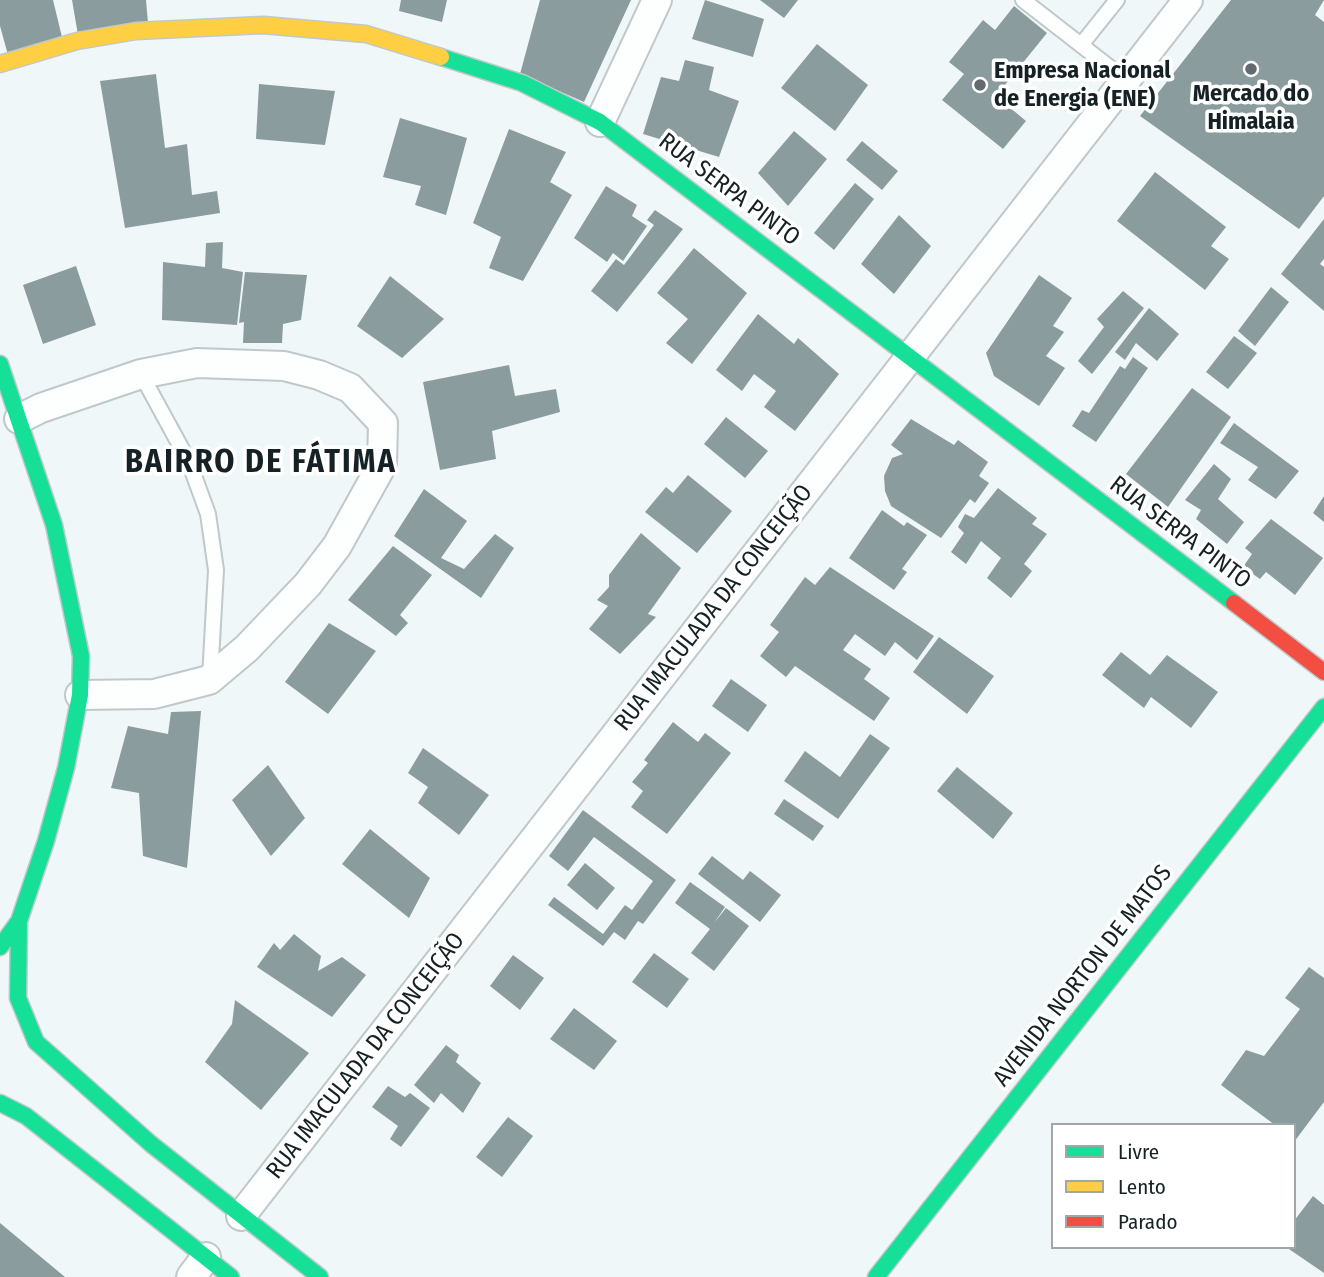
<!DOCTYPE html>
<html>
<head>
<meta charset="utf-8">
<style>
  body { margin:0 }
  #map { position:relative; width:1324px; height:1277px; overflow:hidden; background:#f0f7f8; font-family:"Fira Sans Condensed",sans-serif }
  canvas { display:block }
  .legend { position:absolute; left:1051px; top:1123px; width:245px; height:126px; box-sizing:border-box; background:#fff; border:2px solid #a1a6a7; margin:0; padding:9px 12px; list-style:none; font-size:21px; color:#152124 }
  .legend li { display:flex; align-items:center; gap:14px; height:35px }
  .legend b { width:35px; border:2px solid #a1a6a7 }
</style>
</head>
<body>
<div id="map">
<canvas width="1324" height="1277"></canvas>
<ul class="legend">
<li><b style="height:9px;background:#16e098"></b>Livre</li>
<li><b style="height:9px;background:#ffcf43"></b>Lento</li>
<li><b style="height:9px;background:#f24e42"></b>Parado</li>
</ul>
</div>
<script>
const context = document.querySelector('canvas').getContext('2d');
context.lineJoin = 'round';
function fillPath(path, color) { context.fillStyle = color; context.fill(path, 'evenodd'); }
const poly = rows => new Path2D(rows.map(r => 'M' + r).join(''));
function strokePath(path, color, width, dash) { context.strokeStyle = color; context.lineWidth = width; context.lineCap = dash ? 'butt' : 'round'; context.setLineDash(dash || []); context.stroke(path); }
function drawText(font, color, halo, rows, align = 'center') {
  context.font = font + ' "Fira Sans Condensed",sans-serif'; context.lineWidth = 7; context.setLineDash([]); context.textBaseline = 'middle'; context.strokeStyle = halo; context.fillStyle = color; for (const [text, x, y, turn = 0] of rows) {
    context.save(); context.translate(x, y); context.rotate((+turn || 0) * Math.PI / 180); context.textAlign = isNaN(turn) ? turn : align; if (halo) context.strokeText(text, 0, 0); context.fillText(text, 0, 0); context.restore();
  }
}
fillPath(poly([
  [0,0,53,0,62,37,8,55,0,26],
  [72,0,146,0,148,23,78,35],
  [401,0,447,0,442,22,399,11],
  [540,0,631,0,584,102,520,74],
  [705,0,764,19,753,57,692,39],
  [760,0,798,0,784,18],
  [1231,0,1324,0,1315,15,1324,22,1324,196,1299,229,1140,116],
  [1014,6,1047,33,996,96,1026,121,1003,149,942,100,964,74,949,62,983,20,995,30],
  [817,44,868,85,835,131,781,88],
  [685,60,714,67,709,90,739,101,719,157,643,134,661,77,679,81],
  [156,74,165,148,187,144,192,195,217,191,220,213,125,228,100,81],
  [259,84,335,91,325,145,256,139],
  [400,118,467,138,446,215,415,205,421,186,383,177],
  [509,129,566,152,550,182,572,195,523,281,489,268,501,237,473,223],
  [794,131,827,159,788,206,758,173],
  [862,141,898,171,882,190,846,160],
  [1155,172,1226,227,1211,246,1229,259,1205,290,1117,221],
  [855,183,874,199,834,250,814,233],
  [606,186,637,205,632,216,647,226,623,261,613,253,607,262,574,238],
  [655,210,683,229,617,312,591,291,616,259,624,265,654,225,647,220],
  [899,215,931,246,894,294,861,264],
  [1324,219,1324,259,1320,264,1324,267,1324,311,1281,274],
  [223,242,222,268,243,272,237,325,162,320,163,262,205,267,206,243],
  [694,248,747,293,692,364,666,343,688,319,657,293],
  [76,266,96,325,43,344,23,285],
  [245,272,307,275,301,320,283,324,282,343,243,343,244,322,239,323],
  [1039,275,1072,298,1053,326,1064,332,1046,356,1065,368,1039,406,994,376,986,353],
  [390,276,444,319,402,358,357,326],
  [1271,287,1289,302,1255,346,1238,331],
  [1123,291,1144,308,1092,374,1078,361,1104,327,1097,319],
  [1149,308,1179,334,1157,361,1136,343,1125,360,1115,352],
  [758,314,794,344,798,338,839,374,795,431,764,407,776,391,754,374,742,391,716,370],
  [1234,336,1257,353,1228,389,1206,372],
  [1133,357,1148,368,1096,442,1072,426,1082,410,1089,413,1120,366,1125,369],
  [509,365,515,396,556,389,560,412,492,431,496,459,440,470,423,382],
  [1192,388,1231,417,1168,507,1126,474],
  [726,417,768,451,745,478,704,444],
  [911,419,954,445,958,440,988,462,979,476,989,483,975,503,970,499,941,538,891,506,885,491,884,476,892,458,903,454,891,445],
  [1234,423,1299,471,1276,499,1248,480,1258,467,1220,443],
  [1214,464,1231,479,1218,499,1244,522,1227,544,1196,519,1201,510,1185,500],
  [688,475,732,511,697,553,645,512,666,487,673,493],
  [998,488,1037,518,1032,524,1047,534,1024,564,1032,571,1011,598,987,578,1001,558,981,541,966,564,951,552,964,533,958,527,965,514,974,518],
  [424,489,467,521,441,558,464,569,495,534,514,548,481,598,394,536],
  [1324,496,1324,522,1313,513],
  [882,510,904,526,907,522,927,535,902,569,907,572,894,590,849,558],
  [1271,519,1323,558,1295,595,1266,572,1260,579,1243,567,1252,554,1245,548],
  [641,533,681,568,648,614,656,617,620,654,589,629,608,606,597,600,609,587,609,575],
  [393,546,432,575,400,615,408,623,396,636,348,600],
  [830,567,934,636,917,660,895,642,885,656,855,634,843,650,871,669,864,679,890,698,874,721,795,666,786,677,760,656,779,632,770,625,805,577,815,585],
  [329,623,376,651,328,714,285,682],
  [939,637,994,676,967,714,913,672],
  [1121,652,1150,675,1167,655,1218,692,1191,728,1151,697,1144,708,1102,675],
  [731,679,767,705,748,732,712,706],
  [201,711,187,868,143,856,139,793,111,788,128,726,168,734,171,712],
  [673,722,698,742,705,733,731,753,667,834,631,807,643,791,632,782,648,763,644,760],
  [870,734,890,748,838,819,784,781,805,751,840,777],
  [423,748,489,795,459,835,418,803,428,787,408,773],
  [268,765,305,818,271,856,232,800],
  [957,767,1013,813,993,839,937,791],
  [784,799,824,826,813,841,774,814],
  [583,810,676,880,643,924,638,921,625,940,614,932,603,946,548,905,554,897,603,934,625,905,632,910,653,881,594,837,568,871,549,856],
  [370,829,430,878,409,918,342,864],
  [712,856,743,880,750,871,781,895,760,922,698,874],
  [585,863,615,888,597,910,567,885],
  [690,882,725,907,714,923,726,908,749,926,714,971,691,953,710,929,675,903],
  [294,934,321,956,318,971,342,957,366,975,332,1017,257,967,274,943,280,950],
  [654,953,689,979,667,1008,632,982],
  [513,955,544,978,520,1010,490,986],
  [1309,967,1324,978,1324,1102,1294,1142,1294,1125,1275,1125,1221,1085,1246,1050,1264,1056,1300,1009,1285,998],
  [235,1000,309,1053,261,1110,205,1062,232,1024],
  [574,1008,617,1041,594,1070,550,1039],
  [446,1045,459,1055,456,1062,481,1083,463,1113,441,1093,434,1103,414,1085],
  [388,1086,405,1097,410,1093,430,1108,401,1147,390,1139,398,1126,372,1107],
  [508,1117,533,1136,502,1177,476,1157],
  [1313,1196,1324,1205,1324,1273,1286,1247,1294,1247,1294,1221],
  [0,1223,65,1277,0,1277]
]), '#8b9c9f');
const lane = poly([
  [1023,0,1126,80],
  [1081,45,1117,0],
  [141,374,189,462,208,514,216,570,210,678]
]);
const street = poly([
  [600,122,657,0],
  [19,419,41,408,141,374,197,363,284,366,319,375,350,388,383,423,382,465,337,546,308,584,247,648,209,680,154,694,80,695],
  [241,1216,1188,0],
  [191,1277,206,1257]
]);
const fast = poly([
  [441,57,522,83,600,122,1234,603],
  [0,364,54,525,81,656,80,695,66,768,46,841,19,921,0,947],
  [19,921,18,998,36,1042,151,1144,320,1277],
  [0,1103,26,1116,231,1277],
  [876,1277,1324,707]
]);
const slow = poly([
  [0,64,77,41,136,31,263,25,366,34,441,57]
]);
const jam = poly([
  [1234,603,1324,672]
]);
strokePath(lane, '#bfc8ca', 18);
strokePath(street, '#bfc8ca', 32);
strokePath(fast, '#bfc8ca', 19);
strokePath(slow, '#bfc8ca', 19);
strokePath(jam, '#bfc8ca', 19);
strokePath(lane, '#fdfefe', 14);
strokePath(street, '#fdfefe', 28);
strokePath(fast, '#16e098', 16);
strokePath(slow, '#ffcf43', 16);
strokePath(jam, '#f24e42', 16);
for (const [x, y, r, color] of [
  [1251,69,7,"#626c6e"],
  [980,85,7,"#626c6e"]
]) { const dot = new Path2D(); dot.arc(x, y, r, 0, 2 * Math.PI); context.fillStyle = color; context.fill(dot); strokePath(dot, '#fff', 2.5); }
drawText('bold 24px', '#152124', '#fff', [
  ["Empresa Nacional",994,71],
  ["de Energia (ENE)",994,99],
  ["Mercado do",1251,94,"center"],
  ["Himalaia",1251,122,"center"]
], 'left');
drawText('24px', '#152124', '#fff', [
  ["RUA SERPA PINTO",729,190,37],
  ["RUA SERPA PINTO",1180,533,37],
  ["RUA IMACULADA DA CONCEIÇÃO",714,608,-52],
  ["AVENIDA NORTON DE MATOS",1083,976,-52],
  ["RUA IMACULADA DA CONCEIÇÃO",366,1056,-52]
]);
context.letterSpacing = '2px';
drawText('bold 32px', '#152124', '#fff', [
  ["BAIRRO DE FÁTIMA",261,463]
]);
context.letterSpacing = '0px';
</script>
</body>
</html>
